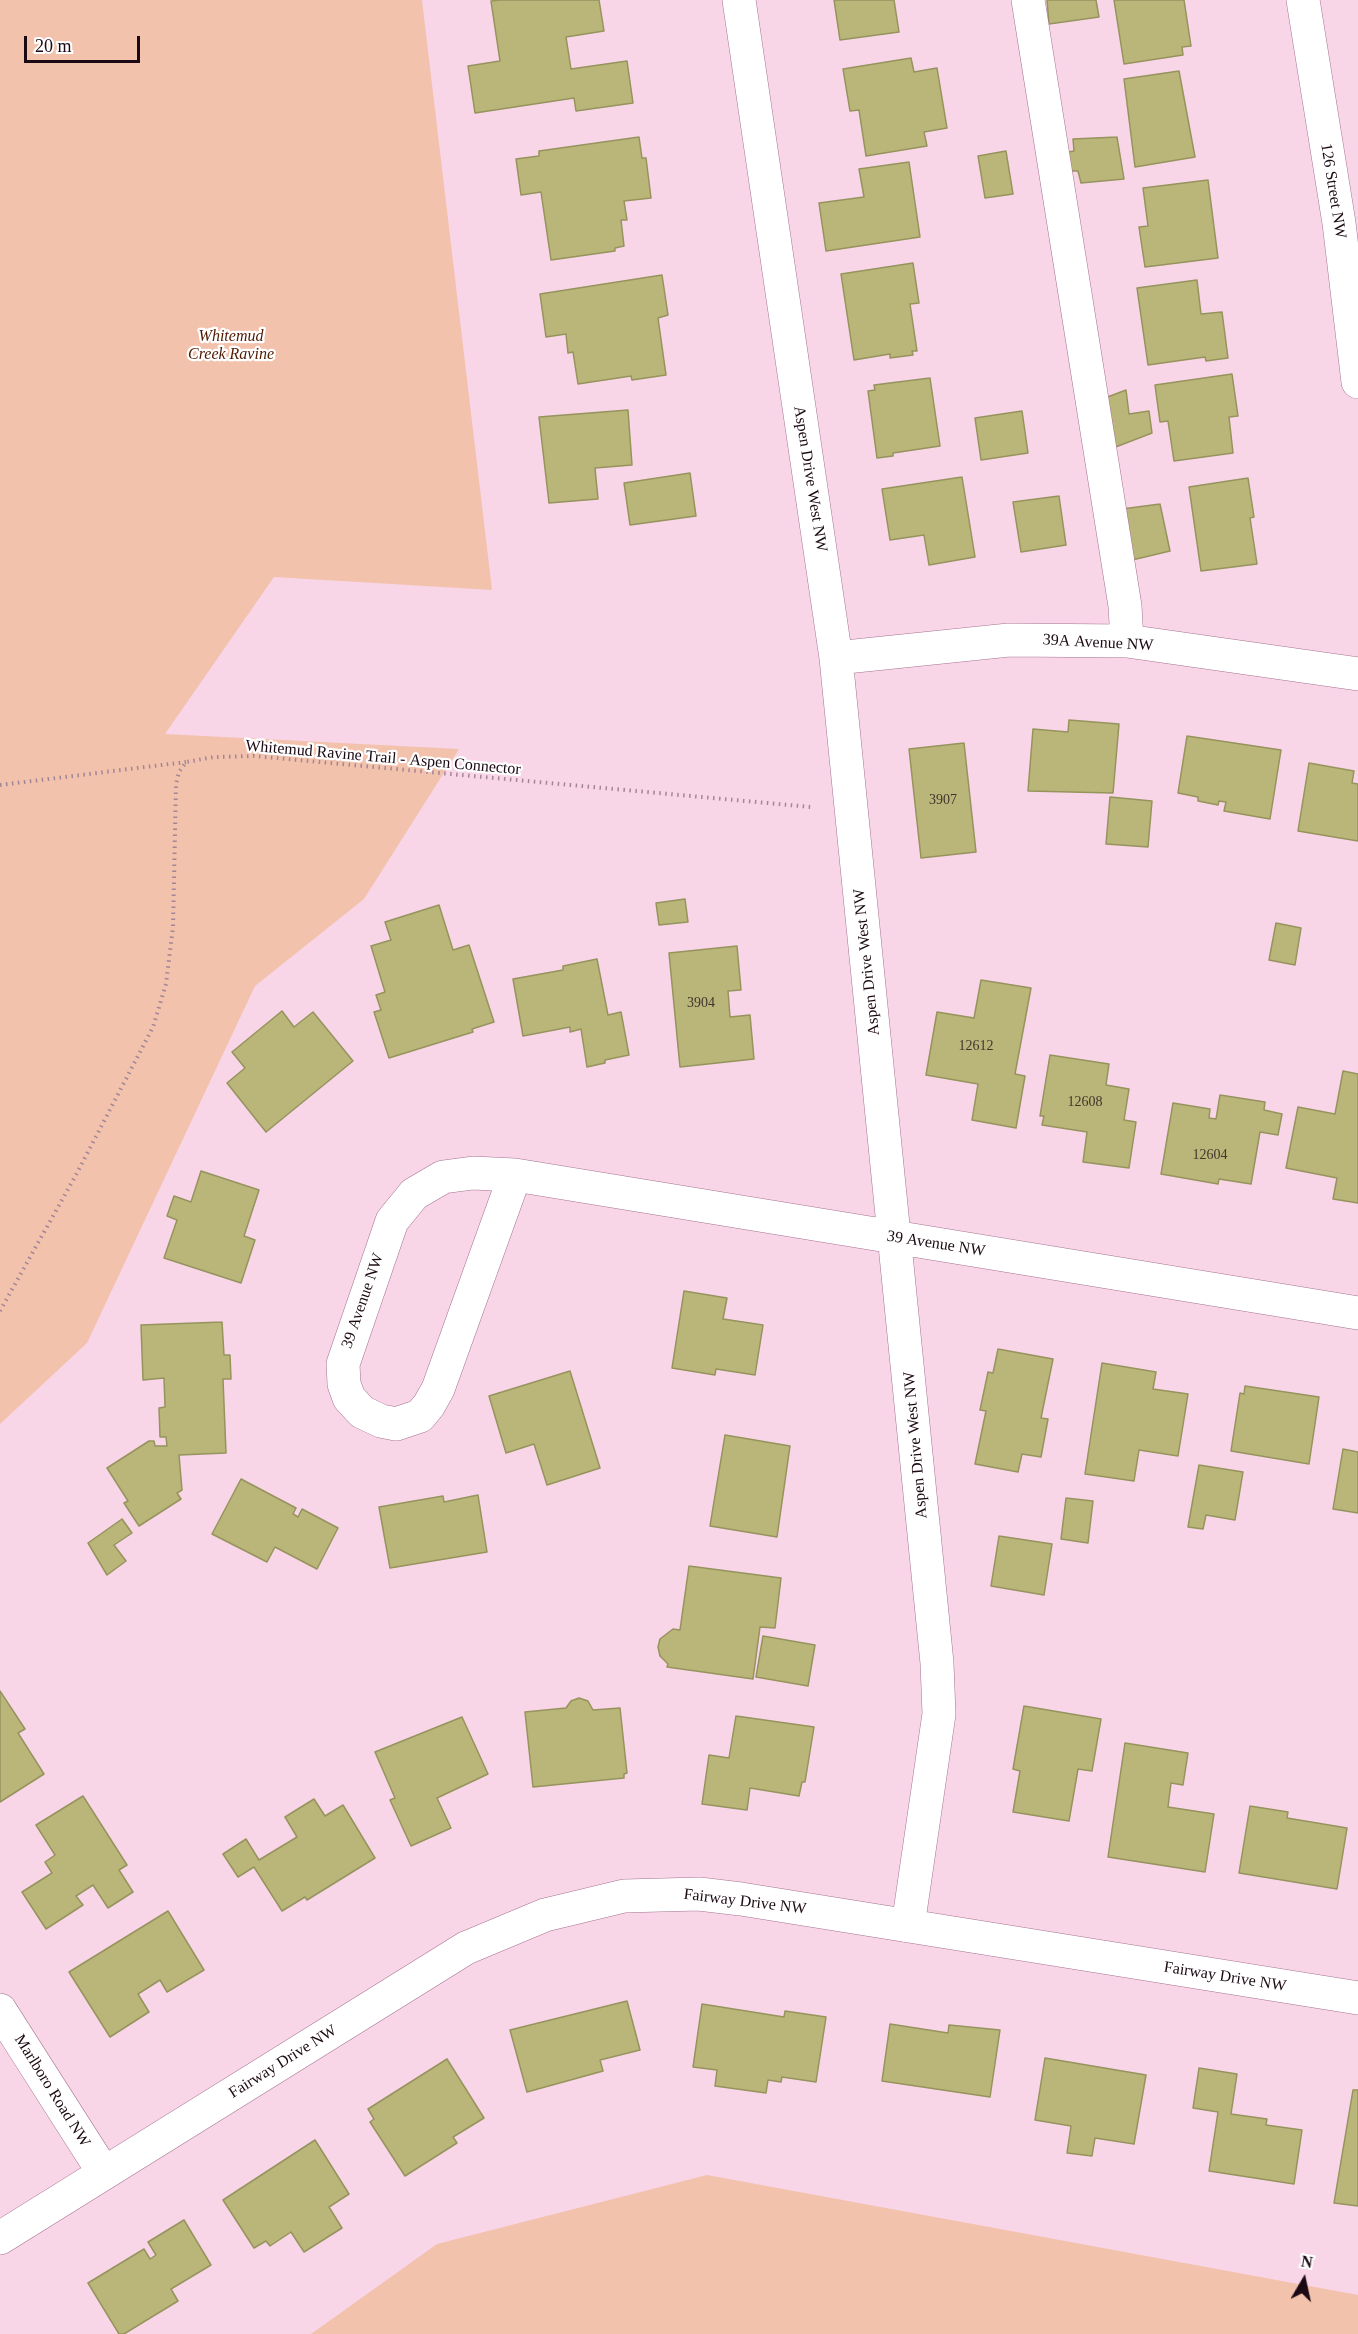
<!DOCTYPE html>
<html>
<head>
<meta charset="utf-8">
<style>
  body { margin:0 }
  #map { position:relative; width:1358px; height:2334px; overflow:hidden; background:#f8d6e8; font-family:Georgia,serif }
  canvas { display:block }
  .north { position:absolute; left:1274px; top:2250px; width:60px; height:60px; -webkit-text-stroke:4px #fff; paint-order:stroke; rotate:9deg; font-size:16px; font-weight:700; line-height:24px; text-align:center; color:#1b0913 }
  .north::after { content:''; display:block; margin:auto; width:21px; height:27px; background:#1b0913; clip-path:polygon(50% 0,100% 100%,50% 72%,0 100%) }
  .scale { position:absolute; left:24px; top:36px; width:116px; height:27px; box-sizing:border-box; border:3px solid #1b0913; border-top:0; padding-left:8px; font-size:18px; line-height:21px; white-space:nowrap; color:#1b0913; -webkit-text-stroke:4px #fff; paint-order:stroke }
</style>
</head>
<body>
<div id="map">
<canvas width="1358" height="2334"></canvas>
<div class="north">N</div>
<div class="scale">20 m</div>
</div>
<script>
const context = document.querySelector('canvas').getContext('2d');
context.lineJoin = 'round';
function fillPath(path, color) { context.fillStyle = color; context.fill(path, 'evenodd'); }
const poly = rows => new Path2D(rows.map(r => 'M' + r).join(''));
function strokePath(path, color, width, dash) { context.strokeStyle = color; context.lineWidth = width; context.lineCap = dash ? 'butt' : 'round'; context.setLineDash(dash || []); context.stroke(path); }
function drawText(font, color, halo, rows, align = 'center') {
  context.font = font + ' Georgia,serif'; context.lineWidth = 4.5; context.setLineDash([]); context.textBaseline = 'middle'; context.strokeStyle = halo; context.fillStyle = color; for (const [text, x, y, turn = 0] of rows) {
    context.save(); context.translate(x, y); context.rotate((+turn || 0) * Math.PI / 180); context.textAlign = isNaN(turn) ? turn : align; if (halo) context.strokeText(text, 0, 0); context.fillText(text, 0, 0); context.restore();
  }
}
fillPath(poly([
  [0,0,422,0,492,590,274,577,165,734,459,749,364,899,255,986,87,1343,0,1424],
  [707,2175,1358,2295,1358,2334,311,2334,437,2244]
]), '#f2c2ad');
const building = poly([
  [500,0,599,0,604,31,566,37,571,69,627,61,633,103,576,111,574,98,475,113,468,66,500,61,491,1,500,0],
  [834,0,894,0,899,32,840,40,834,0],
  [1047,0,1096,0,1099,17,1049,24,1047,0],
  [1114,0,1184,0,1191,46,1182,47,1183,55,1124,64,1114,0],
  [911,58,914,72,937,68,947,128,924,132,927,146,866,156,859,110,850,111,843,69,911,58],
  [1179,71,1195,157,1135,167,1124,79,1179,71],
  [639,137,642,158,646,158,651,198,624,201,627,220,621,220,624,246,615,248,615,251,551,260,541,192,521,195,516,159,539,156,539,151,639,137],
  [1117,137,1124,179,1081,183,1078,171,1068,171,1068,152,1074,151,1073,139,1117,137],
  [1006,151,1013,194,985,198,978,156,1006,151],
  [909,162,920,237,826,251,819,203,864,197,859,169,909,162],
  [1208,180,1218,258,1145,267,1139,227,1148,226,1143,188,1208,180],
  [913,263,919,303,910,304,917,351,912,351,913,355,890,358,890,354,854,360,841,274,913,263],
  [662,275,668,315,658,318,666,375,632,380,631,376,578,384,573,352,568,353,566,334,546,337,540,294,662,275],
  [1197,280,1201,314,1222,312,1228,358,1206,361,1205,357,1148,365,1137,288,1197,280],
  [1232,374,1238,416,1229,417,1233,453,1174,461,1168,421,1160,422,1155,385,1232,374],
  [930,378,940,446,893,453,893,456,877,458,868,391,875,390,874,385,930,378],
  [1126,390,1129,414,1149,411,1152,433,1113,448,1105,398,1126,390],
  [628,410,632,465,595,468,598,499,549,503,539,417,628,410],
  [1022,411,1028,453,981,460,975,418,1022,411],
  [690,473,696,516,630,525,624,483,690,473],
  [962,477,975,557,929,565,924,535,890,540,882,489,962,477],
  [1248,478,1254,517,1250,518,1257,564,1201,571,1189,487,1248,478],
  [1059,496,1066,545,1021,552,1013,502,1059,496],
  [1160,504,1170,551,1128,561,1122,509,1160,504],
  [1069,720,1119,724,1113,793,1028,791,1033,729,1068,732,1069,720],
  [1187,736,1281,750,1270,819,1224,811,1226,802,1219,801,1218,805,1198,801,1198,797,1178,793,1187,736],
  [964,743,976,852,921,858,909,749,964,743],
  [1309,763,1354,771,1352,783,1358,784,1358,841,1298,831,1309,763],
  [1110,797,1152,801,1148,847,1106,844,1110,797],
  [685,899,688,922,659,925,656,903,685,899],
  [439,905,453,950,469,945,494,1022,472,1029,473,1032,389,1058,374,1012,381,1010,376,995,385,992,371,946,391,940,385,922,439,905],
  [1276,923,1301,928,1295,965,1269,960,1276,923],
  [737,946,741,990,728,991,730,1017,750,1015,754,1059,680,1067,669,953,737,946],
  [597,959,608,1015,621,1012,629,1055,605,1060,605,1063,587,1067,581,1029,570,1032,570,1027,523,1036,513,979,563,970,563,966,597,959],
  [981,980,1031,988,1015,1074,1025,1076,1016,1128,972,1120,978,1084,926,1075,937,1012,974,1018,981,980],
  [282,1011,294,1027,313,1012,353,1061,266,1132,227,1083,245,1068,232,1052,282,1011],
  [1050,1055,1109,1064,1106,1085,1129,1089,1124,1120,1136,1122,1129,1168,1083,1162,1087,1132,1042,1125,1044,1116,1040,1116,1050,1055],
  [1343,1071,1358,1074,1358,1203,1333,1199,1337,1178,1286,1168,1298,1107,1335,1114,1343,1071],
  [1220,1095,1265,1102,1264,1110,1282,1114,1278,1135,1260,1132,1251,1184,1219,1179,1218,1184,1161,1174,1173,1103,1210,1109,1209,1118,1216,1119,1220,1095],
  [201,1171,259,1190,244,1236,255,1240,241,1283,164,1258,177,1220,167,1216,174,1196,191,1202,201,1171],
  [684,1291,727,1298,723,1319,763,1325,755,1375,716,1369,715,1375,672,1368,684,1291],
  [222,1322,224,1355,230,1355,231,1379,223,1379,226,1453,179,1455,182,1490,177,1493,181,1499,139,1526,124,1503,128,1501,107,1468,149,1441,154,1441,155,1446,167,1446,166,1437,160,1437,159,1408,165,1407,164,1378,143,1380,141,1325,222,1322],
  [998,1349,1053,1359,1041,1418,1048,1419,1041,1457,1022,1454,1018,1472,975,1464,986,1411,980,1410,988,1372,993,1373,998,1349],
  [1102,1363,1156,1372,1153,1389,1188,1394,1178,1456,1139,1450,1134,1481,1085,1474,1102,1363],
  [570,1371,600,1468,547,1485,534,1444,506,1453,489,1396,570,1371],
  [1245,1386,1319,1397,1309,1464,1231,1451,1240,1393,1244,1394,1245,1386],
  [725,1435,790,1446,777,1537,710,1526,725,1435],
  [1343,1449,1358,1452,1358,1513,1333,1509,1343,1449],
  [1199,1465,1243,1472,1235,1520,1206,1515,1203,1529,1188,1527,1199,1465],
  [241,1479,296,1508,293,1514,298,1517,302,1509,338,1528,317,1569,275,1547,267,1562,212,1534,241,1479],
  [478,1495,487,1552,390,1568,379,1507,443,1496,444,1502,478,1495],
  [1066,1498,1093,1501,1088,1543,1061,1539,1066,1498],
  [122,1519,132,1533,114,1545,126,1561,107,1575,88,1543,122,1519],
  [999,1536,1052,1544,1044,1595,991,1586,999,1536],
  [689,1566,781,1578,775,1628,760,1627,753,1679,667,1667,668,1664,660,1656,658,1647,660,1639,673,1629,680,1630,689,1566],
  [763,1636,815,1645,808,1686,756,1677,763,1636],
  [0,1691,25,1729,18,1733,44,1774,0,1802,0,1691],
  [579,1698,588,1701,593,1710,620,1708,627,1773,624,1774,624,1778,533,1787,525,1712,566,1708,571,1701,579,1698],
  [1024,1706,1101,1719,1092,1771,1078,1769,1069,1821,1013,1812,1020,1771,1013,1769,1024,1706],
  [736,1716,814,1727,805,1782,802,1782,799,1796,750,1788,747,1810,702,1804,709,1755,729,1758,736,1716],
  [462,1717,488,1774,437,1798,451,1828,411,1846,390,1800,395,1798,375,1752,462,1717],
  [1125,1743,1188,1753,1183,1785,1171,1783,1168,1807,1214,1814,1205,1872,1108,1857,1125,1743],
  [83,1796,127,1865,119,1870,133,1892,108,1908,93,1885,76,1896,83,1905,46,1929,22,1892,52,1873,45,1862,55,1855,36,1825,83,1796],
  [314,1799,325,1816,343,1805,375,1858,307,1900,305,1897,282,1911,254,1867,238,1877,223,1854,246,1839,259,1860,297,1837,285,1817,314,1799],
  [1250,1806,1288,1812,1287,1818,1347,1828,1337,1889,1239,1873,1250,1806],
  [168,1911,204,1970,167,1992,160,1980,138,1994,149,2012,110,2037,69,1972,168,1911],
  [627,2001,640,2050,600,2060,603,2071,527,2092,510,2030,627,2001],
  [702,2004,784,2017,785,2011,826,2017,816,2082,782,2077,781,2082,768,2080,766,2093,715,2086,717,2070,693,2067,702,2004],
  [890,2024,948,2033,949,2025,1000,2030,990,2097,882,2081,890,2024],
  [1045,2058,1146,2075,1134,2144,1095,2138,1092,2156,1067,2153,1071,2126,1035,2120,1045,2058],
  [447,2059,484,2118,453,2137,457,2143,405,2176,370,2122,374,2119,368,2109,447,2059],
  [1199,2068,1237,2074,1231,2114,1267,2119,1266,2125,1302,2130,1294,2184,1209,2171,1218,2112,1193,2108,1199,2068],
  [1353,2090,1358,2090,1358,2206,1334,2203,1353,2090],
  [315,2140,349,2194,329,2207,342,2228,304,2252,291,2232,270,2246,266,2241,254,2248,223,2200,315,2140],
  [184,2220,211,2265,171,2289,178,2301,124,2334,119,2334,88,2283,144,2249,150,2259,156,2255,148,2242,184,2220]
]);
fillPath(building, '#bab67a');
strokePath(building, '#96935d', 1.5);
const minor = poly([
  [739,0,836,658,937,1663,939,1714,908,1926],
  [1028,0,1125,606,1127,641],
  [1303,0,1339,223,1358,382],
  [836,658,1009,640,1127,641,1358,674],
  [515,1175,473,1173,443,1177,414,1194,392,1221,343,1364,344,1384,349,1398,362,1412,381,1421,396,1424,420,1416,429,1405,438,1389,515,1175,1358,1313],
  [0,2010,104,2173],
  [0,2238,466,1948,545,1915,624,1896,699,1894,741,1899,1358,1998]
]);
strokePath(minor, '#a6738f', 34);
strokePath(poly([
  [0,785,186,762],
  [0,1311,77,1173,153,1027,166,984,173,927,176,784,179,772,186,762,214,757,254,756,811,807]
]), '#a28695', 4, [1.5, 4.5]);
strokePath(minor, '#fff', 33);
drawText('14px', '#43342d', null, [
  ["3907",943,800],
  ["3904",701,1003],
  ["12612",976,1046],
  ["12608",1085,1102],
  ["12604",1210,1155]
]);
drawText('16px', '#1b0913', '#fff', [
  ["126 Street NW",1333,191,81],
  ["Aspen Drive West NW",810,479,81],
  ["39A Avenue NW",1098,643,3],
  ["Whitemud Ravine Trail - Aspen Connector",383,758,5],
  ["Aspen Drive West NW",867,962,-96],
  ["39 Avenue NW",936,1244,9],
  ["39 Avenue NW",363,1301,-71],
  ["Aspen Drive West NW",916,1445,-95],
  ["Fairway Drive NW",745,1902,7],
  ["Fairway Drive NW",1225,1977,9],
  ["Fairway Drive NW",283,2062,-32],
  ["Marlboro Road NW",52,2091,58]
]);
drawText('italic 16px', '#4f1a00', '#fff', [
  ["Whitemud",231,337],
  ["Creek Ravine",231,355]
]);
</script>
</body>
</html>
